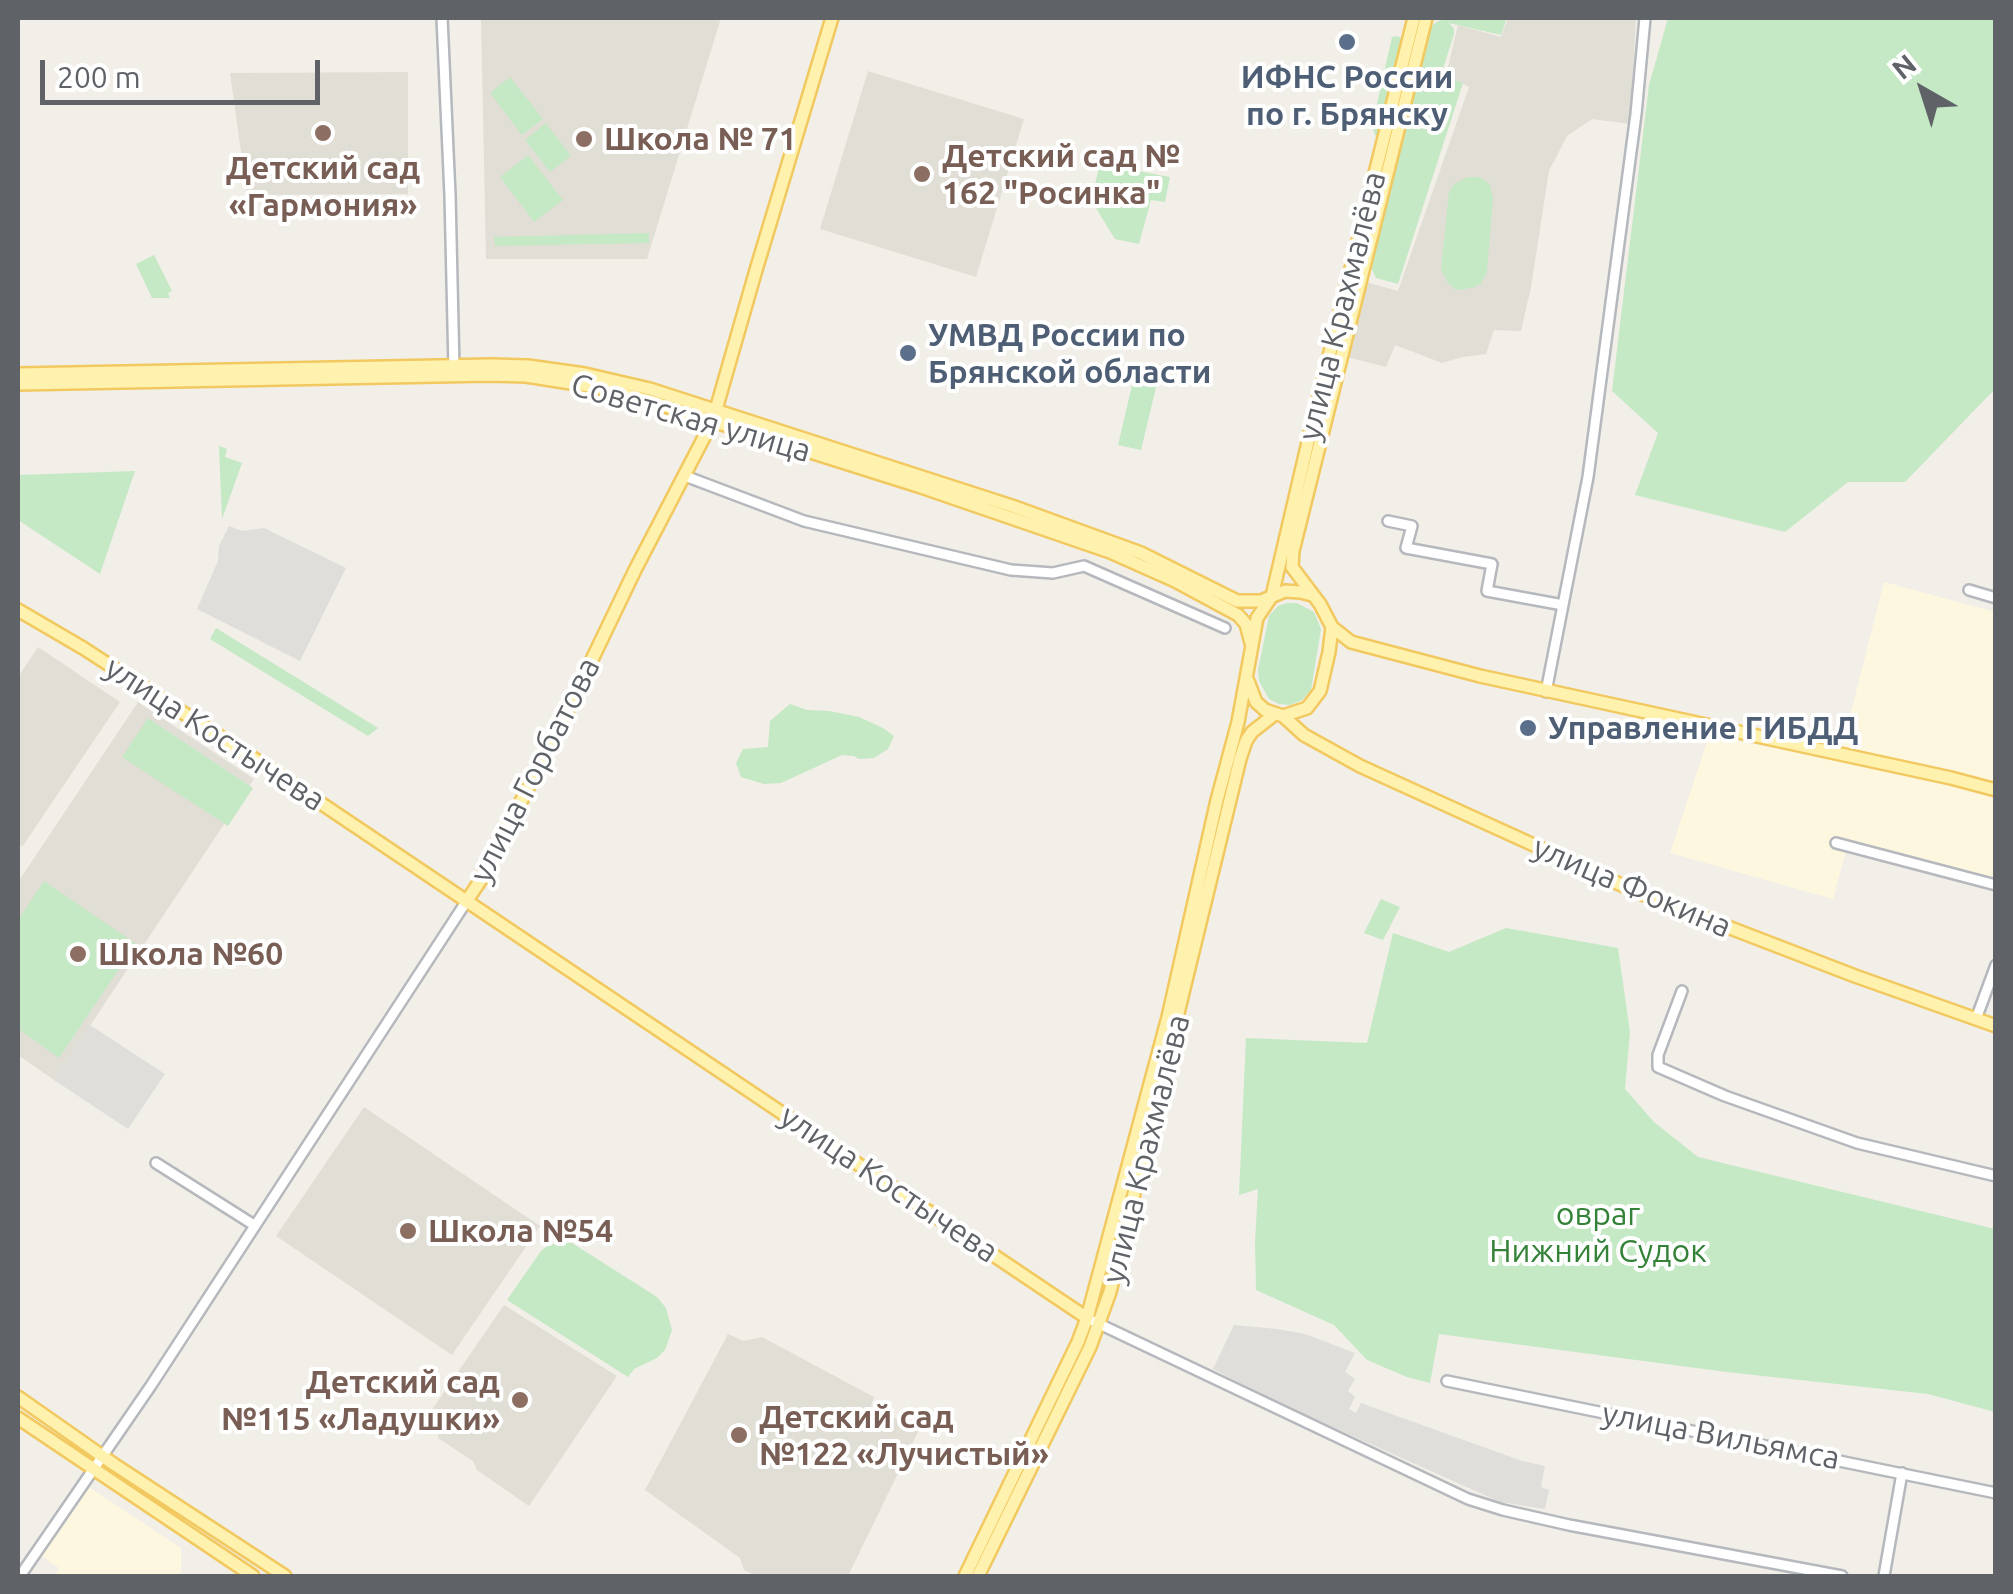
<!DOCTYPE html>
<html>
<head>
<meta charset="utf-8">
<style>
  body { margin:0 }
  #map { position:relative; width:2013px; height:1594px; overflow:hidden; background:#f1efe8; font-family:Ubuntu,sans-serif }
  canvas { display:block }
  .frame { position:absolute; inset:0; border:20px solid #5f6368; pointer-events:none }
  .north { position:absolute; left:1873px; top:40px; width:100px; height:100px; -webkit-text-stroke:8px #fff; paint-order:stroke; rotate:321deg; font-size:28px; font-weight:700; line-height:40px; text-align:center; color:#5f6368 }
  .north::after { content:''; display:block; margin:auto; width:35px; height:45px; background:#5f6368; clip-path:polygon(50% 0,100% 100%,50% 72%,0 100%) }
  .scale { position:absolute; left:40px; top:60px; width:280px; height:45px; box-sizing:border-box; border:5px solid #5f6368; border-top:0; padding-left:12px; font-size:30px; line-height:35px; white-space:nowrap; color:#5f6368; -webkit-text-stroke:8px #fff; paint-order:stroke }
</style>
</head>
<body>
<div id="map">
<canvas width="2013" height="1594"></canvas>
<div class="frame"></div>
<div class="north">N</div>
<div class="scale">200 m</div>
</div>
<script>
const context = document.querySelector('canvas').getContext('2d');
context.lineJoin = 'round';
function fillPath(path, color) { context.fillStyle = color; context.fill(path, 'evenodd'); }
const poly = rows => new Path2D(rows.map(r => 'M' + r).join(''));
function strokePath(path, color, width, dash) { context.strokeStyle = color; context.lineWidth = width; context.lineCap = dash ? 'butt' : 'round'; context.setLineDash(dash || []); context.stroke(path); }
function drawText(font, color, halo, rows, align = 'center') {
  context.font = font + ' Ubuntu,sans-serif'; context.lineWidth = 8; context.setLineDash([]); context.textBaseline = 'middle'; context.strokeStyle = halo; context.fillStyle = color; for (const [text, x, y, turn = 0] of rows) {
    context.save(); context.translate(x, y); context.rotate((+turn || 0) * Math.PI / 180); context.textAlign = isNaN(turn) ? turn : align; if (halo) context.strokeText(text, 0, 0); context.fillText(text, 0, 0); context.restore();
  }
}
fillPath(poly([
  [1884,582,1995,612,1995,879,1848,843,1833,899,1670,853,1709,736,1839,760],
  [84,1484,181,1548,181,1572,179,1576,55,1576,59,1568,37,1553]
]), '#fef7e0');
fillPath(poly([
  [229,526,242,531,264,528,346,568,300,661,197,609,218,561,219,546],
  [90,1025,165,1074,128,1129,54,1080],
  [1234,1325,1277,1329,1305,1334,1355,1353,1345,1372,1355,1379,1348,1391,1355,1397,1349,1409,1356,1413,1361,1403,1522,1461,1545,1466,1541,1487,1549,1490,1545,1509,1500,1502,1279,1403,1213,1369]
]), '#e0deda');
fillPath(poly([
  [481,18,721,18,647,259,486,259],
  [1508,18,1636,18,1630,124,1592,119,1567,136,1549,171,1531,287,1521,331,1494,330,1486,354,1463,357,1442,363,1395,345,1386,367,1343,356,1362,281,1398,291,1469,87,1446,75,1458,25,1501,37],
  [868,71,1024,119,976,277,820,229],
  [408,72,408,194,247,195,230,73],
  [38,647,120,702,22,847,18,843,18,677],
  [138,702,254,779,54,1080,18,1055,18,882],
  [364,1107,540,1226,452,1355,276,1236],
  [504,1305,617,1376,529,1506,477,1470,473,1461,438,1438,441,1424,431,1411],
  [728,1334,744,1341,762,1337,874,1397,871,1406,919,1430,848,1576,757,1576,744,1570,740,1558,645,1490]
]), '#e1ded6');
fillPath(poly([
  [1431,18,1507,18,1501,35,1449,23,1454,29,1454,34,1441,75,1463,83,1398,284,1376,278,1370,265,1427,29,1438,21,1443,21],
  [1668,18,1995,18,1995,389,1905,482,1848,482,1785,532,1635,495,1658,433,1612,391,1649,85],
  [1397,36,1401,38,1401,47,1378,142,1372,126,1392,37],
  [510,77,543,119,522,135,490,93],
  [546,123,571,156,550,172,525,140],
  [528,155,563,200,534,222,500,177],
  [1100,164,1170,177,1165,202,1151,200,1139,244,1115,239,1091,200],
  [1468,177,1479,177,1485,180,1490,185,1493,197,1487,272,1481,283,1475,287,1461,290,1455,289,1448,283,1441,269,1449,192,1454,184],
  [649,233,649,243,495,246,494,237],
  [154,255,172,291,168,293,170,298,152,298,136,264],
  [1137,364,1153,368,1159,375,1141,450,1118,445],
  [219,446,227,449,225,457,242,463,222,519],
  [135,471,100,574,18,520,19,475],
  [1287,603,1297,603,1314,612,1321,629,1311,690,1302,700,1290,705,1279,704,1269,699,1259,681,1258,670,1269,616,1278,606],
  [216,628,378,728,368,736,210,639],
  [790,704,807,710,829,711,859,717,883,728,894,736,888,749,874,758,859,759,854,756,842,755,781,783,764,784,741,777,736,763,743,749,768,747,770,721],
  [148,718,253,788,228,826,122,757],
  [44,881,136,944,59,1058,18,1029,18,920],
  [1381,899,1400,907,1383,940,1364,933],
  [1506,928,1618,948,1630,1032,1625,1089,1654,1122,1698,1157,1995,1229,1995,1412,1928,1394,1727,1372,1439,1334,1430,1383,1407,1377,1367,1360,1334,1325,1256,1290,1255,1242,1258,1189,1239,1195,1246,1038,1367,1043,1393,933,1449,952],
  [562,1243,572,1243,657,1297,666,1308,672,1330,665,1350,657,1358,634,1369,628,1377,507,1300,541,1251,549,1245]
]), '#c5e8c5');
const minor = poly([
  [442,18,450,195,454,368],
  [685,476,804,521,1011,570,1053,573,1084,566,1225,628],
  [1388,521,1412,526,1406,548,1492,564,1487,591,1563,605],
  [1969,590,1996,598],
  [1546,692,1588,477,1636,114,1645,18],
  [1836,843,1996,885],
  [1682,991,1658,1055,1658,1067,1725,1096,1857,1143,1996,1176],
  [1976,1019,1996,965],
  [156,1163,254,1225],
  [1093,1321,1468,1499,1503,1510,1569,1525,1842,1576],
  [1447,1381,1996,1493],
  [20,1576,150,1387,466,902],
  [1884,1576,1902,1473]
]);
const major = poly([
  [18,374,491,365,528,366,585,374,650,389,1012,506,1141,553,1237,601,1261,601,1285,591,1300,592,1312,595],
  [18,384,490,375,526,376,596,387,646,400,918,486,1110,552,1175,581,1238,615,1246,624,1251,643],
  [18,610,83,648,273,771,1087,1318],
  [1332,627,1351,642,1480,676,1951,778,1996,790],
  [1248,681,1256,702,1265,710,1283,716,1307,708,1320,691,1329,652,1332,627,1320,604,1292,567,1293,551,1426,18],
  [1283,716,1304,735,1360,766,1637,892,1855,976,1996,1026],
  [466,902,480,881,562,722,635,570,713,420,756,270,832,18],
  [18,1397,115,1465,285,1576],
  [18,1418,253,1576],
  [965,1576,1078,1342,1087,1318,1168,1017,1217,800,1238,722,1257,618,1272,596,1315,412,1414,18],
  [978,1576,1090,1347,1110,1292,1240,759,1246,741,1252,732,1275,714]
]);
strokePath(minor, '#b5b8bc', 14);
strokePath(major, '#f2c960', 16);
strokePath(minor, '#fff', 9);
strokePath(major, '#fff2af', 11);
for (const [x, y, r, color] of [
  [1347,42,10,"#5c6f8a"],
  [323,133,10,"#8d6e63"],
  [584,139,10,"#8d6e63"],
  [922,174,10,"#8d6e63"],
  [908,353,10,"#5c6f8a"],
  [1528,728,10,"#5c6f8a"],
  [78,954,10,"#8d6e63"],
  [408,1231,10,"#8d6e63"],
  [520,1400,10,"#8d6e63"],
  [739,1435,10,"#8d6e63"]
]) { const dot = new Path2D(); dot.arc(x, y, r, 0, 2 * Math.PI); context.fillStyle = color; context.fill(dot); strokePath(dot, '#fff', 4); }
drawText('bold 32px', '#4e5e75', '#fff', [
  ["ИФНС России",1347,77,"center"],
  ["по г. Брянску",1347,114,"center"],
  ["УМВД России по",928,335],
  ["Брянской области",928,372],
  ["Управление ГИБДД",1548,728]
], 'left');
drawText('bold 32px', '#785e54', '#fff', [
  ["Школа № 71",604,139],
  ["Детский сад №",942,156],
  ["162 \"Росинка\"",942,193],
  ["Детский сад",323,168,"center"],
  ["«Гармония»",323,205,"center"],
  ["Школа №60",98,954],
  ["Школа №54",428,1231],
  ["Детский сад",500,1382,"right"],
  ["№115 «Ладушки»",500,1419,"right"],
  ["Детский сад",759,1417],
  ["№122 «Лучистый»",759,1454]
], 'left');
drawText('32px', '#5f6368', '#fff', [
  ["улица Крахмалёва",1342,306,-76],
  ["Советская улица",691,418,16],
  ["улица Костычева",215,734,33],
  ["улица Горбатова",535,770,-63],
  ["улица Фокина",1632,887,23],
  ["улица Крахмалёва",1146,1149,-76],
  ["улица Костычева",889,1184,34],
  ["улица Вильямса",1721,1436,11]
]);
drawText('32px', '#348238', '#fff', [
  ["овраг",1598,1214],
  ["Нижний Судок",1598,1251]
]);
</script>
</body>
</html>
